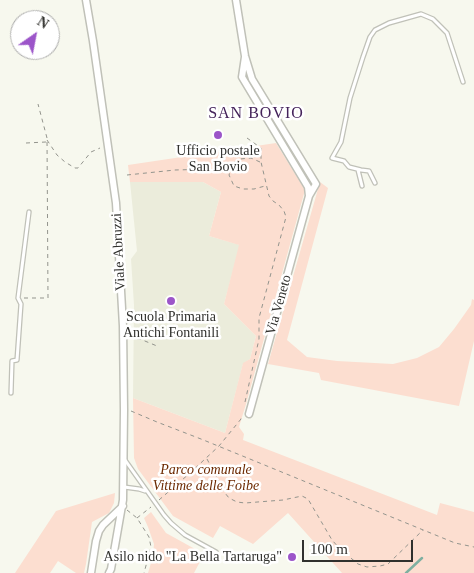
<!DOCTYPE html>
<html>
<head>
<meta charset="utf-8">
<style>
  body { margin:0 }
  #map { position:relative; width:474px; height:573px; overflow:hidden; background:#f7f8ee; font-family:"Times New Roman",serif }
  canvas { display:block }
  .north { position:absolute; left:10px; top:10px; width:50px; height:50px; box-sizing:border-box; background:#fff; border:1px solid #acacab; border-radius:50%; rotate:33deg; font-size:14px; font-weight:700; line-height:20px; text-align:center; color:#30302d }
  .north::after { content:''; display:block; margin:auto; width:18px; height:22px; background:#9c55c9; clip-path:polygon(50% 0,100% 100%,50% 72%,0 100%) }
  .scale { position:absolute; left:302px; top:540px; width:111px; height:22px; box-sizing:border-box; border:2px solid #30302d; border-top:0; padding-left:6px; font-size:15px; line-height:18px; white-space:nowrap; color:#30302d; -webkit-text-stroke:4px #fff; paint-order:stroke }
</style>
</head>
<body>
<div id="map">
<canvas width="474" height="573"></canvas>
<div class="north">N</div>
<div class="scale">100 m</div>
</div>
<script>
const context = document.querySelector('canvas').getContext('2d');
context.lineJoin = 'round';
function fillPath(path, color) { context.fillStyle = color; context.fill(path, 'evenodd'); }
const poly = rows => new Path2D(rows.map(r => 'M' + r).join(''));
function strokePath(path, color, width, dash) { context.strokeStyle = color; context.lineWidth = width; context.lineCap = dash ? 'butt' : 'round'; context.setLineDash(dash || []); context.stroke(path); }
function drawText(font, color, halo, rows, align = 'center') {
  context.font = font + ' "Times New Roman",serif'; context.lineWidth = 5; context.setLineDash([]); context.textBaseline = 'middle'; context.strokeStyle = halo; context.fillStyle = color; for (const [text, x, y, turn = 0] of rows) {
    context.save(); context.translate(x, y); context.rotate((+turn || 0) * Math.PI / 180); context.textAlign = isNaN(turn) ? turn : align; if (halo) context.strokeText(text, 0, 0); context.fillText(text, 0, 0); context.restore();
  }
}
fillPath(poly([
  [130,182,203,182,221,192,209,236,240,245,224,304,256,336,250,359,243,364,225,433,133,398,134,305,131,259,137,251]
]), '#ebecdb');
fillPath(poly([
  [276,143,305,190,246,404,239,427,244,434,243,440,437,515,440,503,474,512,474,573,342,573,288,513,253,544,220,526,213,538,173,516,138,469,134,458,133,398,225,433,243,363,250,359,256,336,224,304,239,245,209,236,221,192,203,182,130,182,128,165],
  [320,182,328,188,287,340,307,357,337,361,393,364,417,358,439,347,454,329,471,305,472,299,474,300,474,341,459,406,321,380,319,373,268,364],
  [115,493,114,503,109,513,92,522,86,564,84,573,76,573,58,561,50,573,15,573,56,511],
  [151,512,166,533,204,554,194,573,148,573,153,556,154,544,148,527,144,518]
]), '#fcded0');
strokePath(poly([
  [406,573,422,558]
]), '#7eb0a1', 2.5);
const lane = poly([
  [358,170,362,186],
  [375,183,369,171,361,170,349,167,344,161,332,158,341,142,350,98,363,57,370,37,375,30,389,23,421,14,433,19,447,33,463,82],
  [11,393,12,361,17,360,21,304,18,298,29,212],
  [125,460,164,515,171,523,185,535,216,552],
  [124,487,139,489,145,491]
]);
const street = poly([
  [86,0,93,41,116,203,123,326,124,410,123,500,111,569,109,573],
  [236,0,245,56,252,79,316,184,309,196,249,414],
  [245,57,242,77,308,187,309,196],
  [91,573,96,541,99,531,103,525,123,506]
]);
strokePath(lane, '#c0c1b8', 5.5);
strokePath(street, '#c0c1b8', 9);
strokePath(poly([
  [47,140,57,155,65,162,75,168,78,168,91,152,100,148],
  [26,143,46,142],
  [260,162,251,158,240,159,233,163,229,175,234,186,243,189,254,189,265,186],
  [127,175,175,170,214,169,230,170],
  [24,298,48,298,47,138,38,104],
  [129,338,140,339,157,346],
  [245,402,259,339,259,318,286,217,284,211,279,205,273,201,269,196,261,162,261,148,247,138],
  [131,411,157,422,201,439,455,543,474,547],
  [207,459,225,493,229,498,237,502,245,503,283,500,302,496,308,499,332,540,340,549,358,564,367,567,380,566,388,564,423,530],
  [159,500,190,473,219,446,241,419,241,415],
  [127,510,137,518,149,537,151,547,144,573],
  [137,518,151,507]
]), '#93948d', 1, [4, 4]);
strokePath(lane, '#fff', 3);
strokePath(street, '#fff', 6);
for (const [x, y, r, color] of [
  [218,135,5,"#9c55c9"],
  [171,301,5,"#9c55c9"],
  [292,557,5,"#9c55c9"]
]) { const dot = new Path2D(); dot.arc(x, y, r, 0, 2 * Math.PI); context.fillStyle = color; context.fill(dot); strokePath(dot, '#fff', 2); }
drawText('14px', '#30302d', '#fff', [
  ["Ufficio postale",218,151],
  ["San Bovio",218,167],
  ["Scuola Primaria",171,317],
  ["Antichi Fontanili",171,333],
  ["Asilo nido \"La Bella Tartaruga\"",282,557,"right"]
]);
drawText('14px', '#30302d', '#fff', [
  ["Viale Abruzzi",119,252,-93],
  ["Via Veneto",279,305,-74]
]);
drawText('italic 14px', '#6c2900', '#fff', [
  ["Parco comunale",206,470],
  ["Vittime delle Foibe",206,486]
]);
context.letterSpacing = '1px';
drawText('16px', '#44225a', '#fff', [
  ["SAN BOVIO",256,114]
]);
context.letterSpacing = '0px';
</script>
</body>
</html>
